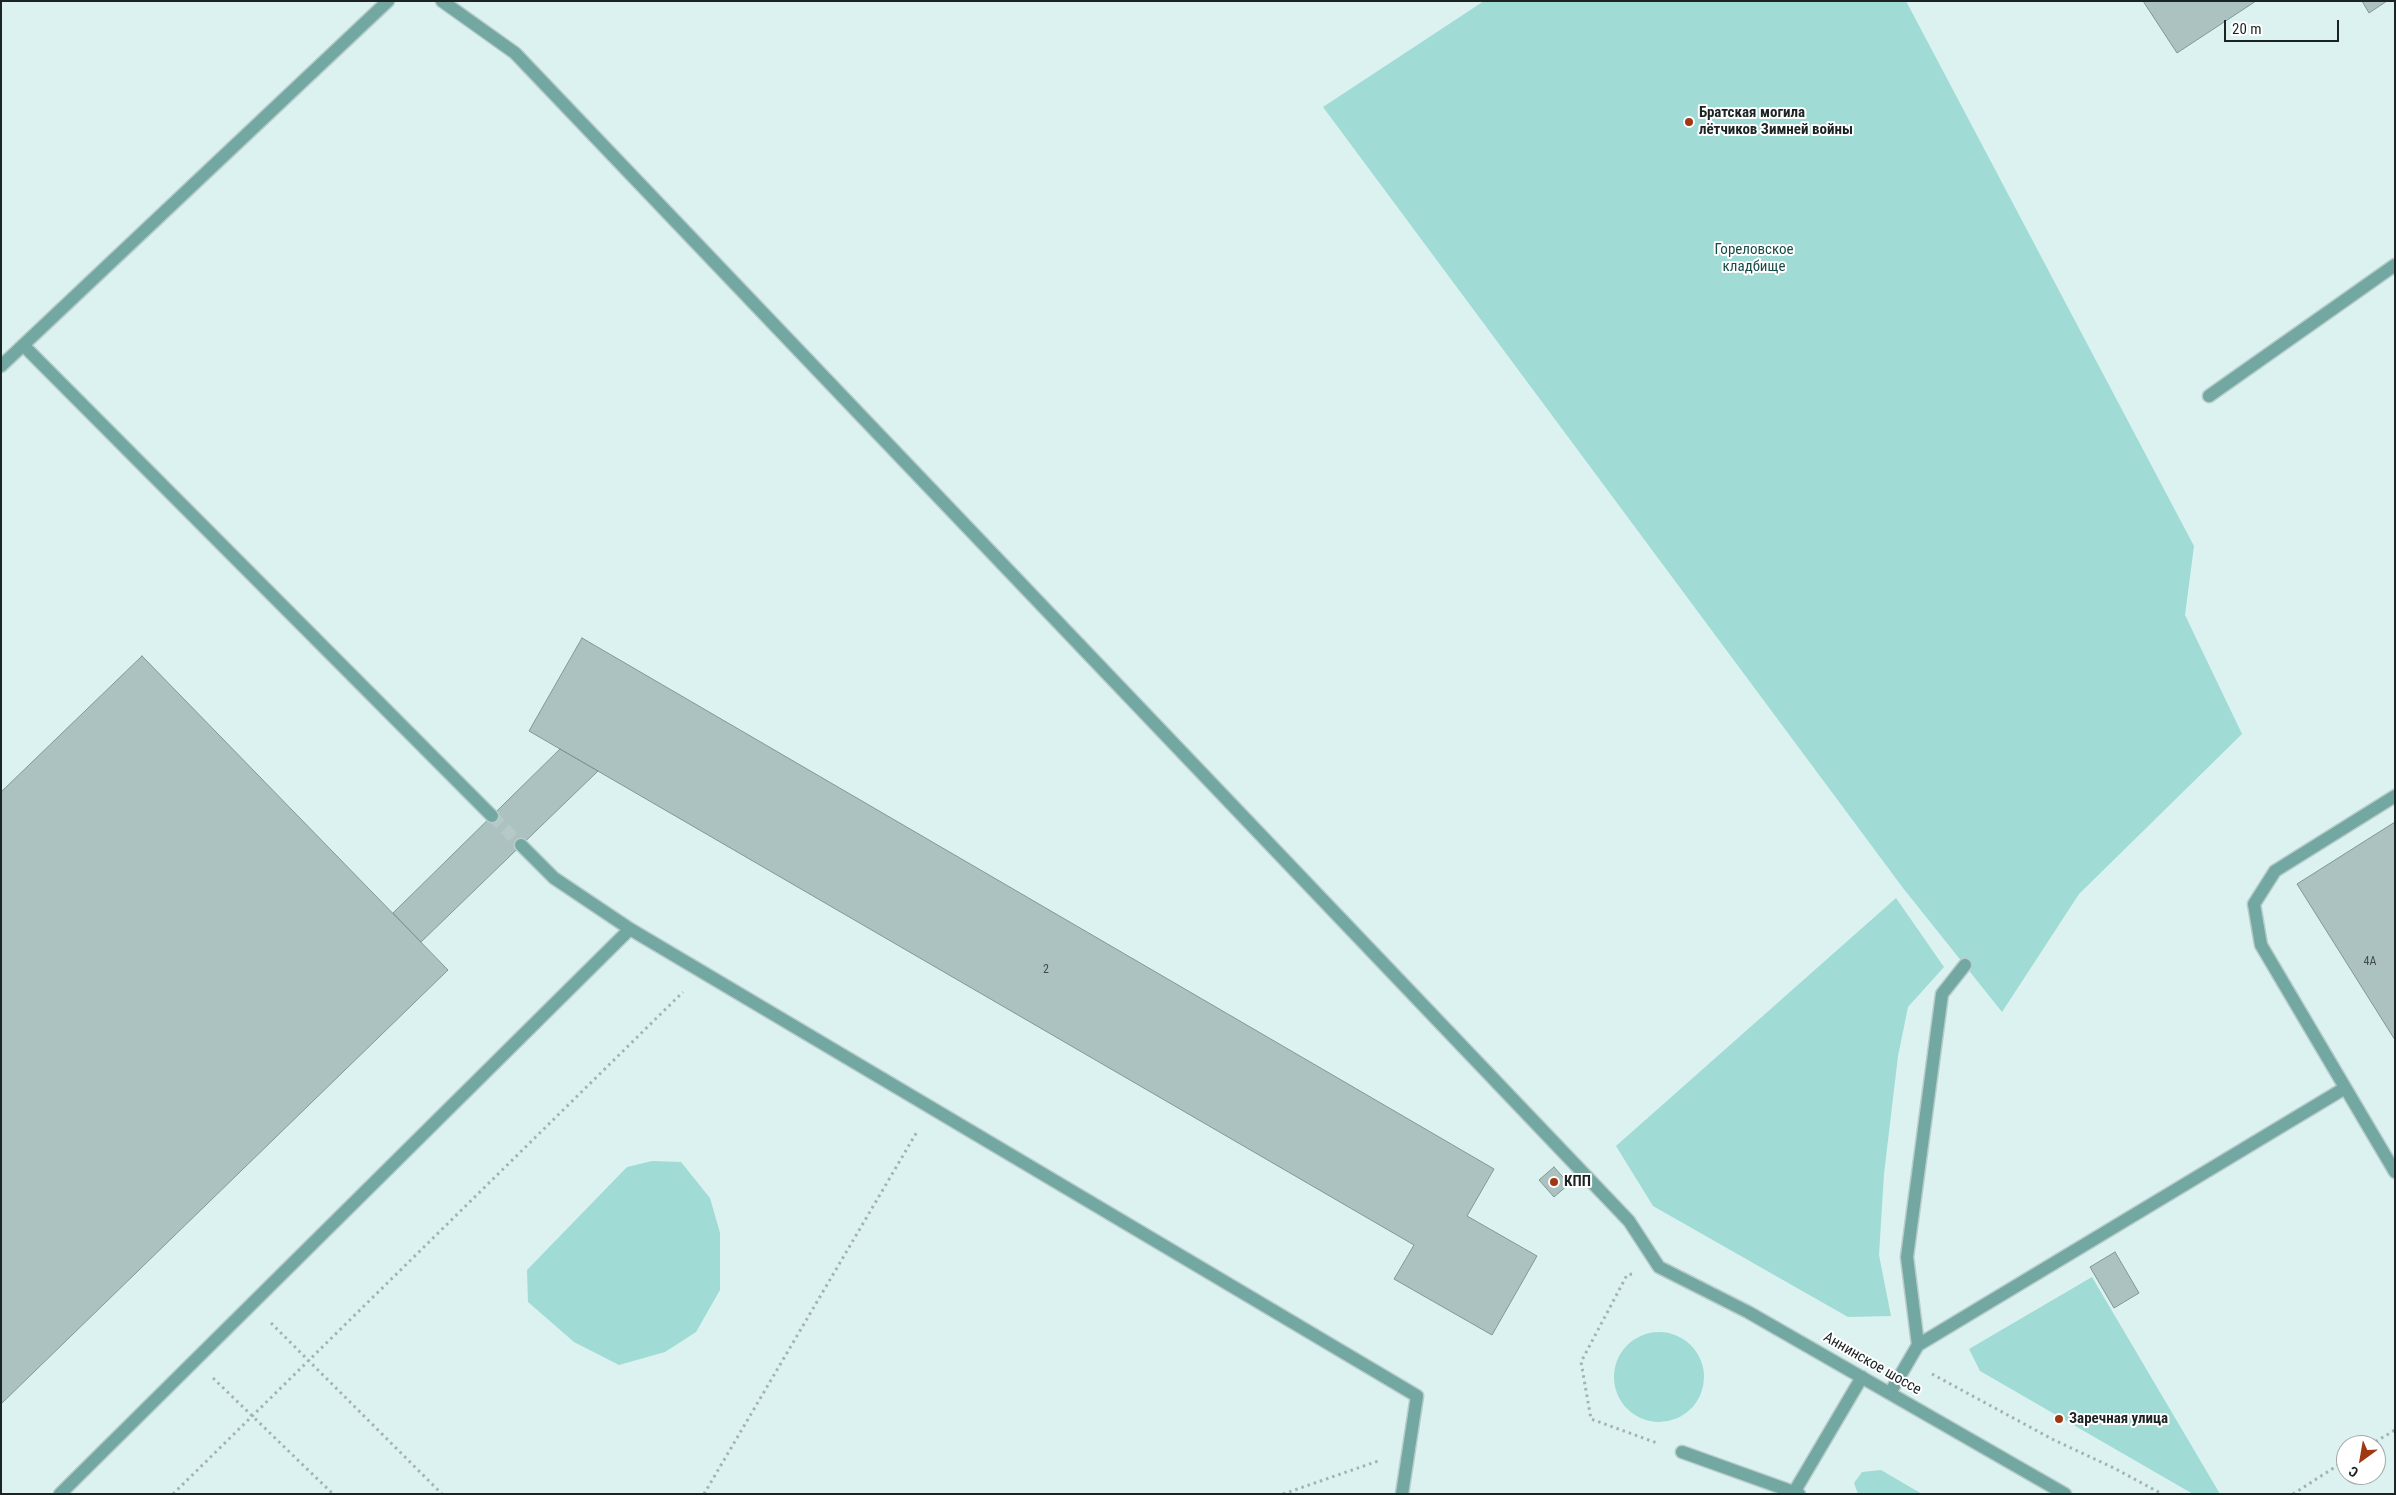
<!DOCTYPE html>
<html>
<head>
<meta charset="utf-8">
<style>
  body { margin:0 }
  #map { position:relative; width:2396px; height:1495px; overflow:hidden; background:#dbf2f0; font-family:"Roboto Condensed",sans-serif }
  canvas { display:block }
  .frame { position:absolute; inset:0; border:2px solid #1b2423; pointer-events:none }
  .north { position:absolute; left:2336px; top:1435px; width:50px; height:50px; box-sizing:border-box; background:#fff; border:1px solid #a4a7a7; border-radius:50%; rotate:212deg; font-size:14px; font-weight:700; line-height:20px; text-align:center; color:#1b2423 }
  .north::after { content:''; display:block; margin:auto; width:18px; height:22px; background:#9f3813; clip-path:polygon(50% 0,100% 100%,50% 72%,0 100%) }
  .scale { position:absolute; left:2224px; top:20px; width:115px; height:22px; box-sizing:border-box; border:2px solid #1b2423; border-top:0; padding-left:6px; font-size:15px; line-height:18px; white-space:nowrap; color:#1b2423; -webkit-text-stroke:4px #fff; paint-order:stroke }
</style>
</head>
<body>
<div id="map">
<canvas width="2396" height="1495"></canvas>
<div class="frame"></div>
<div class="north">С</div>
<div class="scale">20 m</div>
</div>
<script>
const context = document.querySelector('canvas').getContext('2d');
context.lineJoin = 'round';
function fillPath(path, color) { context.fillStyle = color; context.fill(path, 'evenodd'); }
const poly = rows => new Path2D(rows.map(r => 'M' + r).join(''));
function strokePath(path, color, width, dash) { context.strokeStyle = color; context.lineWidth = width; context.lineCap = dash ? 'butt' : 'round'; context.setLineDash(dash || []); context.stroke(path); }
function drawText(font, color, halo, rows, align = 'center') {
  context.font = font + ' "Roboto Condensed",sans-serif'; context.lineWidth = 4; context.setLineDash([]); context.textBaseline = 'middle'; context.strokeStyle = halo; context.fillStyle = color; for (const [text, x, y, turn = 0] of rows) {
    context.save(); context.translate(x, y); context.rotate((+turn || 0) * Math.PI / 180); context.textAlign = isNaN(turn) ? turn : align; if (halo) context.strokeText(text, 0, 0); context.fillText(text, 0, 0); context.restore();
  }
}
fillPath(poly([
  [1484,1,1906,1,2194,546,2185,615,2242,734,2079,894,2002,1012,1903,888,1323,107],
  [1896,898,1944,967,1908,1007,1898,1056,1884,1174,1879,1255,1891,1316,1848,1317,1653,1206,1616,1146],
  [652,1161,681,1162,710,1198,720,1233,720,1290,696,1332,665,1352,619,1365,574,1342,528,1302,527,1270,627,1167],
  [2092,1277,2220,1494,2193,1494,1980,1371,1969,1349],
  '1614 1377a45 45 0 1 1 90 0a45 45 0 1 1-90 0Z',
  [1881,1470,1922,1494,1858,1494,1854,1483,1862,1472]
]), '#a0dbd5');
const building = poly([
  [2143,1,2256,1,2177,53,2143,1],
  [2362,1,2387,1,2369,13,2362,1],
  [582,638,1494,1169,1467,1216,1537,1256,1492,1335,1394,1279,1414,1245,529,731,582,638],
  [142,656,448,970,1,1404,1,792,142,656],
  [560,749,598,771,421,942,393,913,560,749],
  [2395,822,2395,1040,2297,884,2395,822],
  [1554,1167,1569,1184,1554,1197,1539,1180,1554,1167],
  [2115,1252,2139,1293,2114,1308,2090,1267,2115,1252]
]);
fillPath(building, '#abc2c0');
strokePath(building, '#819794', 1);
strokePath(poly([
  [492,816,521,845]
]), '#b5c9c7', 12, [12, 6]);
const minor = poly([
  [442,1,515,53,1629,1221,1659,1267,1748,1312,2065,1494],
  [23,345,492,816],
  [1,366,388,1],
  [2209,396,2395,265],
  [2395,796,2275,871,2254,904,2261,945,2395,1172],
  [521,845,554,878,630,929,1417,1396,1402,1494],
  [1918,1345,1907,1257,1942,994,1965,965],
  [1890,1393,1918,1345,2345,1088],
  [1682,1452,1799,1494],
  [60,1494,630,929],
  [1793,1494,1862,1377]
]);
strokePath(minor, '#b8cdcb', 15);
strokePath(poly([
  [1632,1274,1627,1275,1581,1362,1591,1419,1657,1443],
  [271,1323,442,1494],
  [1932,1374,2052,1439,2114,1468,2162,1494],
  [213,1378,333,1494],
  [2370,1445,2395,1430],
  [173,1494,683,992],
  [704,1494,918,1130],
  [1283,1494,1381,1460],
  [2293,1494,2346,1460]
]), '#a1b4b2', 3, [2.5, 4]);
strokePath(minor, '#73a7a2', 12);
for (const [x, y, r, color] of [
  [1689,122,5,"#9f3813"],
  [1554,1182,5,"#9f3813"],
  [2059,1419,5,"#9f3813"]
]) { const dot = new Path2D(); dot.arc(x, y, r, 0, 2 * Math.PI); context.fillStyle = color; context.fill(dot); strokePath(dot, '#fff', 2); }
drawText('12px', '#3f4c4a', null, [
  ["4А",2370,962],
  ["2",1046,970]
]);
drawText('bold 15px', '#1b2423', '#fff', [
  ["Братская могила",1699,113],
  ["лётчиков Зимней войны",1699,130],
  ["КПП",1564,1182],
  ["Заречная улица",2069,1419]
], 'left');
drawText('15px', '#164c48', '#fff', [
  ["Гореловское",1754,250],
  ["кладбище",1754,267]
]);
drawText('15px', '#1b2423', '#fff', [
  ["Аннинское шоссе",1872,1364,30]
]);
</script>
</body>
</html>
